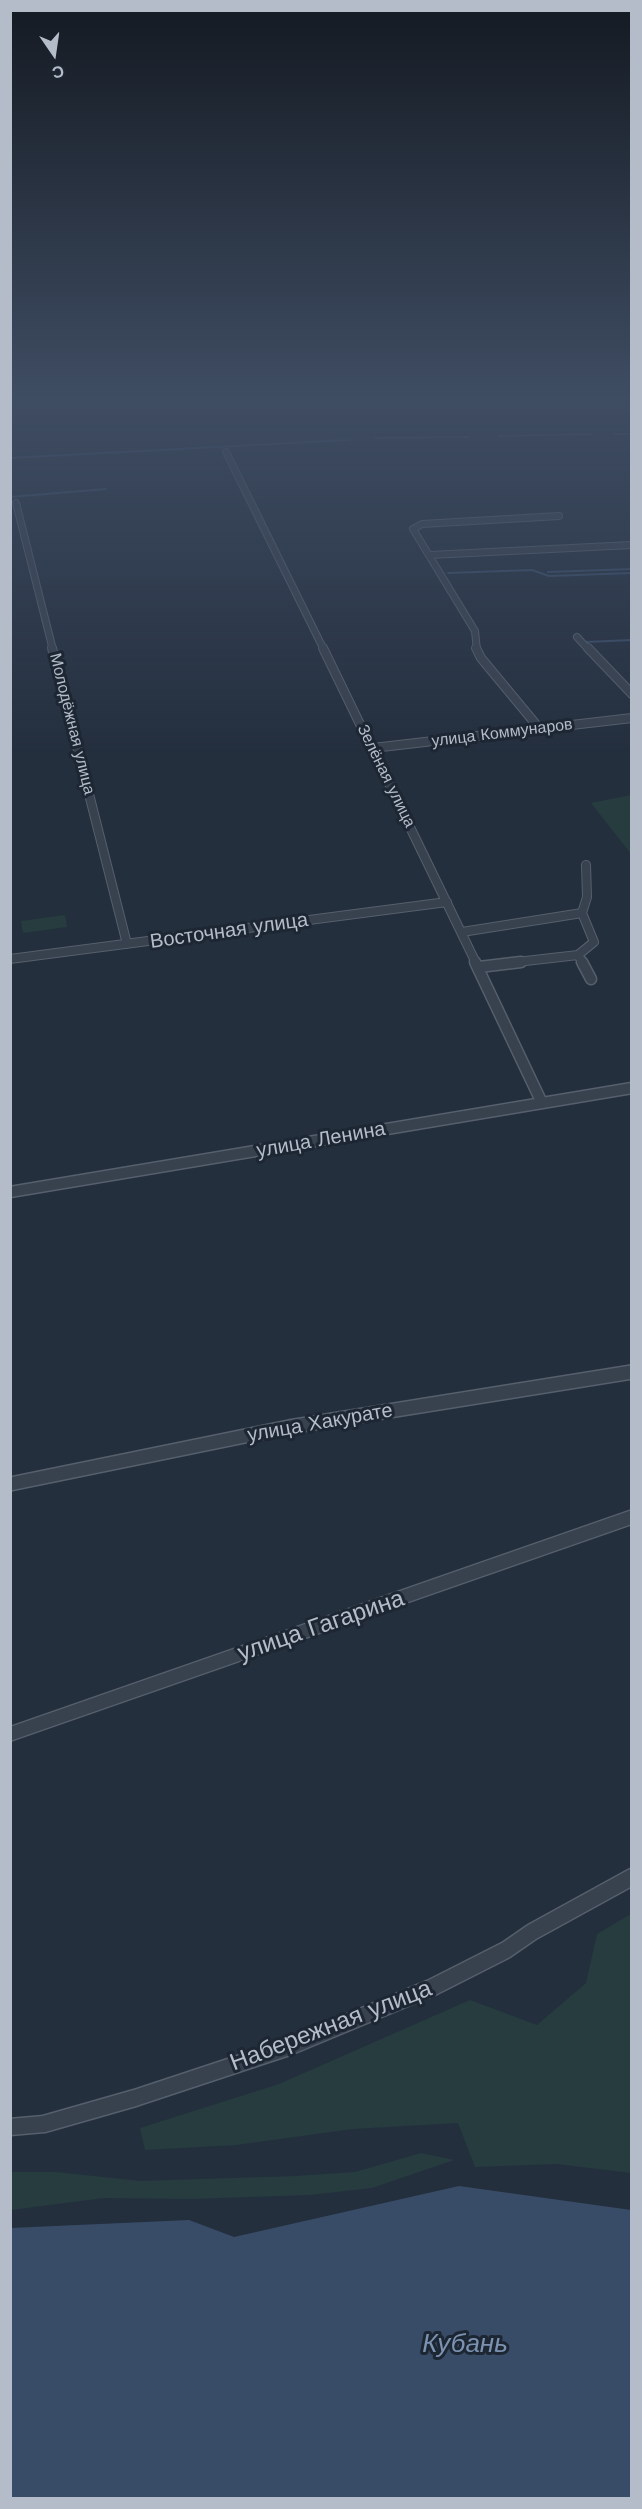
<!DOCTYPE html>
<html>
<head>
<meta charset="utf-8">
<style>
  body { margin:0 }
  #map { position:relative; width:642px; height:2509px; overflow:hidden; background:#242f3e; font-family:"Work Sans",sans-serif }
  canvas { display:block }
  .frame { position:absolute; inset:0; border:12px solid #b4bcc9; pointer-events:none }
  .north { position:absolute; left:24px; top:24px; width:60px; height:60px; -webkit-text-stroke:4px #1d2633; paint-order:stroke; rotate:167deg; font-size:16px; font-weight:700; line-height:24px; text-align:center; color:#b4bcc9 }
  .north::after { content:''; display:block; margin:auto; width:21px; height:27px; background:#b4bcc9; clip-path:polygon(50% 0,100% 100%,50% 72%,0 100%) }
</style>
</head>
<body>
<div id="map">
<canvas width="642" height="2509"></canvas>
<div class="frame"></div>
<div class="north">С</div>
</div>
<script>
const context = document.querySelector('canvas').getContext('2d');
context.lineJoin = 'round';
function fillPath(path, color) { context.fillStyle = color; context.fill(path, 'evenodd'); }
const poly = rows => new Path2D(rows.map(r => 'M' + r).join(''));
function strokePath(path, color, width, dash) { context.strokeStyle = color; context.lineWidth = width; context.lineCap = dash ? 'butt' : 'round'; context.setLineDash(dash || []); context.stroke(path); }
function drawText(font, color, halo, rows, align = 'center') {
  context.font = font + ' "Work Sans",sans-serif'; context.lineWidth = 6; context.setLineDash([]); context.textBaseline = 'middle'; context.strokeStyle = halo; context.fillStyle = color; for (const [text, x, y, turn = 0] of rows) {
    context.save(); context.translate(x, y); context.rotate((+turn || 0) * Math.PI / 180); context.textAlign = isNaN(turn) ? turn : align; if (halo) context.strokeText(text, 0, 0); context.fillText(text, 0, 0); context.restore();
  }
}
fillPath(poly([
  [631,795,632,795,631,854,591,803],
  [65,915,67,927,23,933,21,921],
  [631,1914,631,2173,557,2164,475,2167,458,2123,353,2129,236,2145,145,2150,140,2128,279,2084,470,2000,537,2025,586,1983,597,1934],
  [421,2153,454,2160,372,2188,310,2195,190,2199,104,2198,11,2210,11,2172,56,2172,140,2181,296,2176,355,2172]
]), '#263c3f');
fillPath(poly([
  [459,2186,631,2210,631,2498,11,2498,11,2228,189,2220,234,2237]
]), '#394c67');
strokePath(poly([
  [614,434,632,434],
  [498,436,592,434],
  [375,438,469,437],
  [10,458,349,440],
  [10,497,106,489],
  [548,572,632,569],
  [448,573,532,570,549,576,632,573],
  [586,642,632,640]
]), '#394c67', 2);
const streetFar4 = poly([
  [226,452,324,650],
  [16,503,53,650],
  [430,555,632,545],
  [577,637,589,650],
  [477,650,475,631,413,529,422,524,559,516]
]);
const streetFar3 = poly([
  [52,648,127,944],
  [323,648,476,963],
  [476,648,481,658,539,728],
  [588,648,632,694],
  [373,748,632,718],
  [462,932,582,913,587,897,586,865],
  [578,955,594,942,582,913],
  [10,959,447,902],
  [508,963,578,955,583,963]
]);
const streetFar2 = poly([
  [475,962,542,1103],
  [582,962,591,979],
  [479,967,521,962],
  [10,1192,632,1088]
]);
const streetFar1 = poly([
  [10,1484,289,1427,632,1372],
  [10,1734,632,1517]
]);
const street = poly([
  [10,2127,44,2124,135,2098,286,2048,433,1987,506,1950,532,1932,632,1877]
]);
strokePath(streetFar4, '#565f6c', 8);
strokePath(streetFar3, '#565f6c', 10);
strokePath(streetFar2, '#565f6c', 13);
strokePath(streetFar1, '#565f6c', 16);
strokePath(street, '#565f6c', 19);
strokePath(streetFar4, '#38414e', 6);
strokePath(streetFar3, '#38414e', 8);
strokePath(streetFar2, '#38414e', 10);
strokePath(streetFar1, '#38414e', 13);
strokePath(street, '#38414e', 16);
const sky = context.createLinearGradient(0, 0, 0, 753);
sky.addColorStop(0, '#141a22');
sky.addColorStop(0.53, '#3f4d63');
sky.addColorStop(1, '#3f4d6300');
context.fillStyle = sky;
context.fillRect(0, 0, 642, 753);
drawText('16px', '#b4bcc9', '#1d2633', [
  ["Молодёжная улица",72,724,76],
  ["улица Коммунаров",502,733,-7],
  ["Зелёная улица",386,776,64]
]);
drawText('20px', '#b4bcc9', '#1d2633', [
  ["Восточная улица",229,931,-8],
  ["улица Ленина",321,1140,-10],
  ["улица Хакурате",320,1423,-10]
]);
drawText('24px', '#b4bcc9', '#1d2633', [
  ["улица Гагарина",321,1626,-19],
  ["Набережная улица",331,2026,-21]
]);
drawText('italic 26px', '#7c92b1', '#1d2633', [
  ["Кубань",465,2344]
]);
</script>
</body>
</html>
